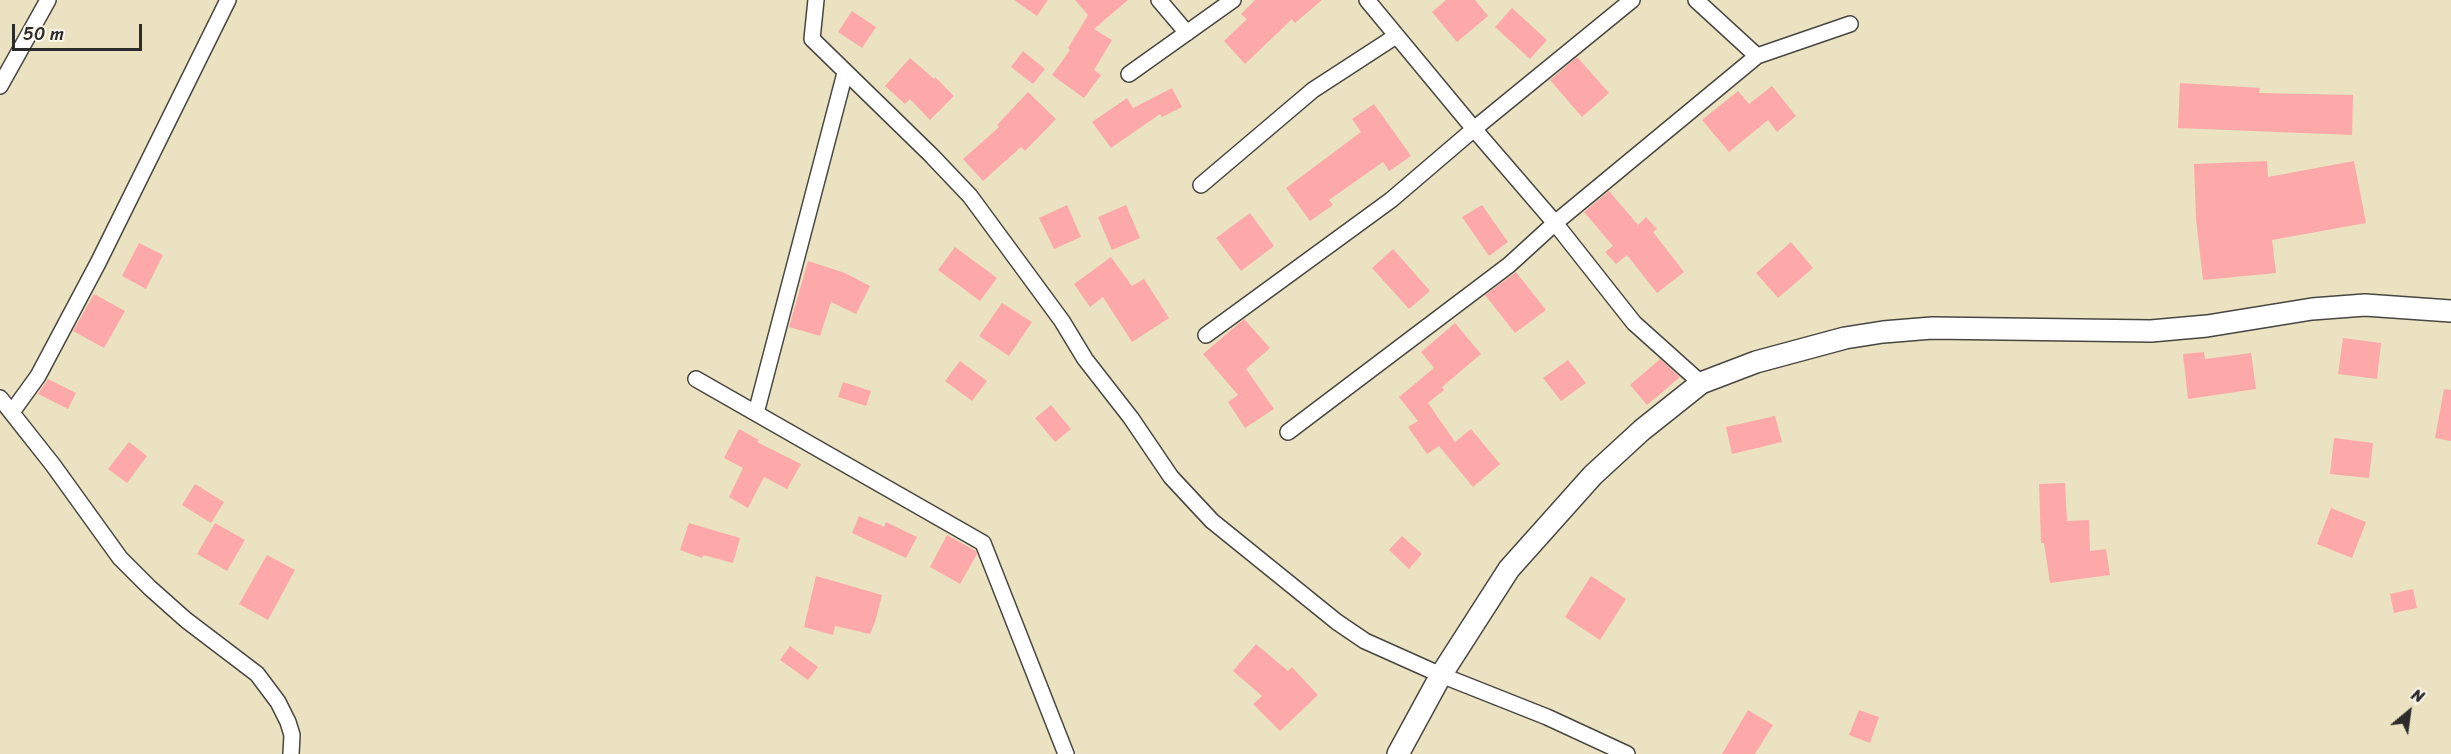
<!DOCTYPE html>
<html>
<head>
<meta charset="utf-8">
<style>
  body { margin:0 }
  #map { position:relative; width:2451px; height:754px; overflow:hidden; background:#eae2c0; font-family:Sriracha,sans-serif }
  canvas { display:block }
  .north { position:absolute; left:2379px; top:682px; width:60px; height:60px; -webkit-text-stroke:4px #fbf7ec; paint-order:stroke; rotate:29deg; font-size:16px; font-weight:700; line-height:24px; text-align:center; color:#2b2b2b }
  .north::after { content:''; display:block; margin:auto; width:21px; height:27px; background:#2b2b2b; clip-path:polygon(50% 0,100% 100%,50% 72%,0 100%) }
  .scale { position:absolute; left:12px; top:24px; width:130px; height:27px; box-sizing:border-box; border:3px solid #2b2b2b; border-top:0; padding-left:8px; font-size:18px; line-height:21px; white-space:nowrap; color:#2b2b2b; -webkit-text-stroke:4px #fbf7ec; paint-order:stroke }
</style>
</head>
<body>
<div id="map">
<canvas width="2451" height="754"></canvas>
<div class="north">N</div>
<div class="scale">50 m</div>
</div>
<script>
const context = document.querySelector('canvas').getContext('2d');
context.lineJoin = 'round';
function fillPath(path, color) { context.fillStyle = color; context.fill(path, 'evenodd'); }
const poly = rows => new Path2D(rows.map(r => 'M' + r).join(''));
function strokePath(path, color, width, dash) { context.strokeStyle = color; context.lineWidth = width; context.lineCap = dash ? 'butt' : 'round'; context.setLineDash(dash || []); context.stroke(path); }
fillPath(poly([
  [1014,0,1048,0,1037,16],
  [1075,0,1128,0,1094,29,1112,40,1094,70,1101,75,1084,98,1052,75,1070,50,1068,48,1088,15],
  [1255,0,1322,0,1295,23,1292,19,1245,64,1224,41,1247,19,1241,14],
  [1446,0,1475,0,1488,16,1457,42,1432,12],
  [1512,8,1547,40,1530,59,1495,27],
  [852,11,876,27,862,48,838,32],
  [1023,51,1045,69,1033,84,1011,67],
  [1577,57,1609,93,1582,117,1550,80],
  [910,58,934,79,935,77,954,96,930,120,910,99,905,104,885,86],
  [2180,83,2260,88,2259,93,2353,95,2352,135,2178,128],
  [1772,86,1796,116,1777,132,1768,120,1729,152,1702,120,1738,91,1749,104],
  [1172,88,1182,107,1162,117,1160,114,1111,148,1092,122,1127,98,1133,108],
  [1028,92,1056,119,1025,151,1021,147,983,181,963,159,999,127,997,125],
  [1374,104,1411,156,1389,171,1383,162,1329,200,1333,205,1310,221,1286,188,1361,132,1352,119],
  [2267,161,2268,177,2354,161,2366,223,2272,240,2276,273,2203,280,2196,219,2194,164],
  [1609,191,1638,225,1646,217,1657,229,1653,232,1684,272,1657,293,1627,255,1616,264,1605,252,1613,246,1584,212],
  [1067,205,1081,237,1054,249,1039,218],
  [1126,205,1140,238,1112,250,1098,217],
  [1482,205,1508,242,1489,256,1462,217],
  [1250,213,1274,246,1241,271,1216,238],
  [1791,242,1813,268,1778,298,1756,273],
  [139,243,163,255,146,289,122,276],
  [955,247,997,278,980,301,938,270],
  [1393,249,1430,291,1409,309,1372,268],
  [1111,257,1132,286,1144,279,1169,318,1132,342,1103,297,1090,307,1074,284],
  [808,261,845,273,870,286,856,314,831,302,820,336,789,327],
  [1516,272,1546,310,1515,333,1485,295],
  [94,294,125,311,104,348,73,331],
  [1002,303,1032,322,1009,356,979,336],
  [1244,319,1270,348,1246,369,1274,409,1245,428,1228,402,1238,395,1203,354],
  [1455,323,1481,354,1442,387,1444,390,1428,403,1455,442,1471,429,1500,464,1473,487,1439,446,1427,454,1408,427,1418,421,1399,397,1434,368,1421,352],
  [2343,338,2381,343,2377,379,2338,374],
  [2204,352,2205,359,2251,353,2256,389,2188,399,2183,354],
  [1660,359,1680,377,1647,405,1630,385],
  [1568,360,1586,383,1561,401,1543,378],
  [960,361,987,381,972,401,945,381],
  [48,379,76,393,68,409,38,394],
  [843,382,871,391,866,406,838,397],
  [2444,389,2451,390,2451,441,2435,438],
  [1051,405,1071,429,1055,442,1035,418],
  [1775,416,1782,442,1732,454,1726,427],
  [739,429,759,440,757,442,801,464,787,489,764,477,748,508,729,497,743,468,724,458],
  [2334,438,2373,443,2369,478,2330,474],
  [129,442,147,456,127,483,108,469],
  [2065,483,2067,521,2089,520,2090,551,2106,549,2110,575,2050,583,2044,543,2041,543,2039,484],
  [195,484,224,502,211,523,182,505],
  [2331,508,2366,522,2352,558,2317,544],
  [859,516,884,527,886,522,917,537,906,558,852,533],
  [215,523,245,540,227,571,197,554],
  [689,523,740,538,733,563,703,555,702,558,680,550],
  [947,535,976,551,977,554,960,584,930,567],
  [1402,536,1422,554,1409,569,1389,550],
  [267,555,295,570,268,620,239,604],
  [816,576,882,595,875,622,870,634,835,626,833,635,804,627],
  [1591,576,1626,599,1600,640,1565,617],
  [2413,589,2417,608,2394,613,2390,594],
  [1256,644,1288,671,1292,667,1318,695,1280,731,1253,704,1262,696,1233,671],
  [790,646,818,667,808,680,780,660],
  [1748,710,1773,725,1755,754,1722,754],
  [1859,710,1879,717,1870,743,1849,735]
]), '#fea9a9');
const street = poly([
  [816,0,812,39,931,155,970,196,1062,321,1085,359,1131,418,1171,477,1212,521,1337,622,1365,641,1441,675,1547,717,1627,754],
  [1159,0,1187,33],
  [1367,0,1474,129,1555,223,1634,323,1701,383],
  [1696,0,1757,56],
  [1129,74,1233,0],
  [0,86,48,0],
  [1201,185,1313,90,1396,36],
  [1206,335,1391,200,1474,129,1632,0],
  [696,379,983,543,1066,754],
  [0,398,53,465,120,558,150,588,186,620,257,674,278,702,288,722,292,735,291,754],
  [12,412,38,376,98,263,228,0],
  [756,413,845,73],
  [1288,432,1509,265,1555,223,1757,56,1850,24]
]);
const secondary = poly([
  [1398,754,1441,675,1509,569,1593,475,1642,430,1701,383,1756,362,1845,338,1883,332,1932,328,2151,331,2207,326,2312,309,2365,305,2451,311]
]);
strokePath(street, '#484641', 18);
strokePath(secondary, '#484641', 24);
strokePath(street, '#fff', 15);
strokePath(secondary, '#fff', 21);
</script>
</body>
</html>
